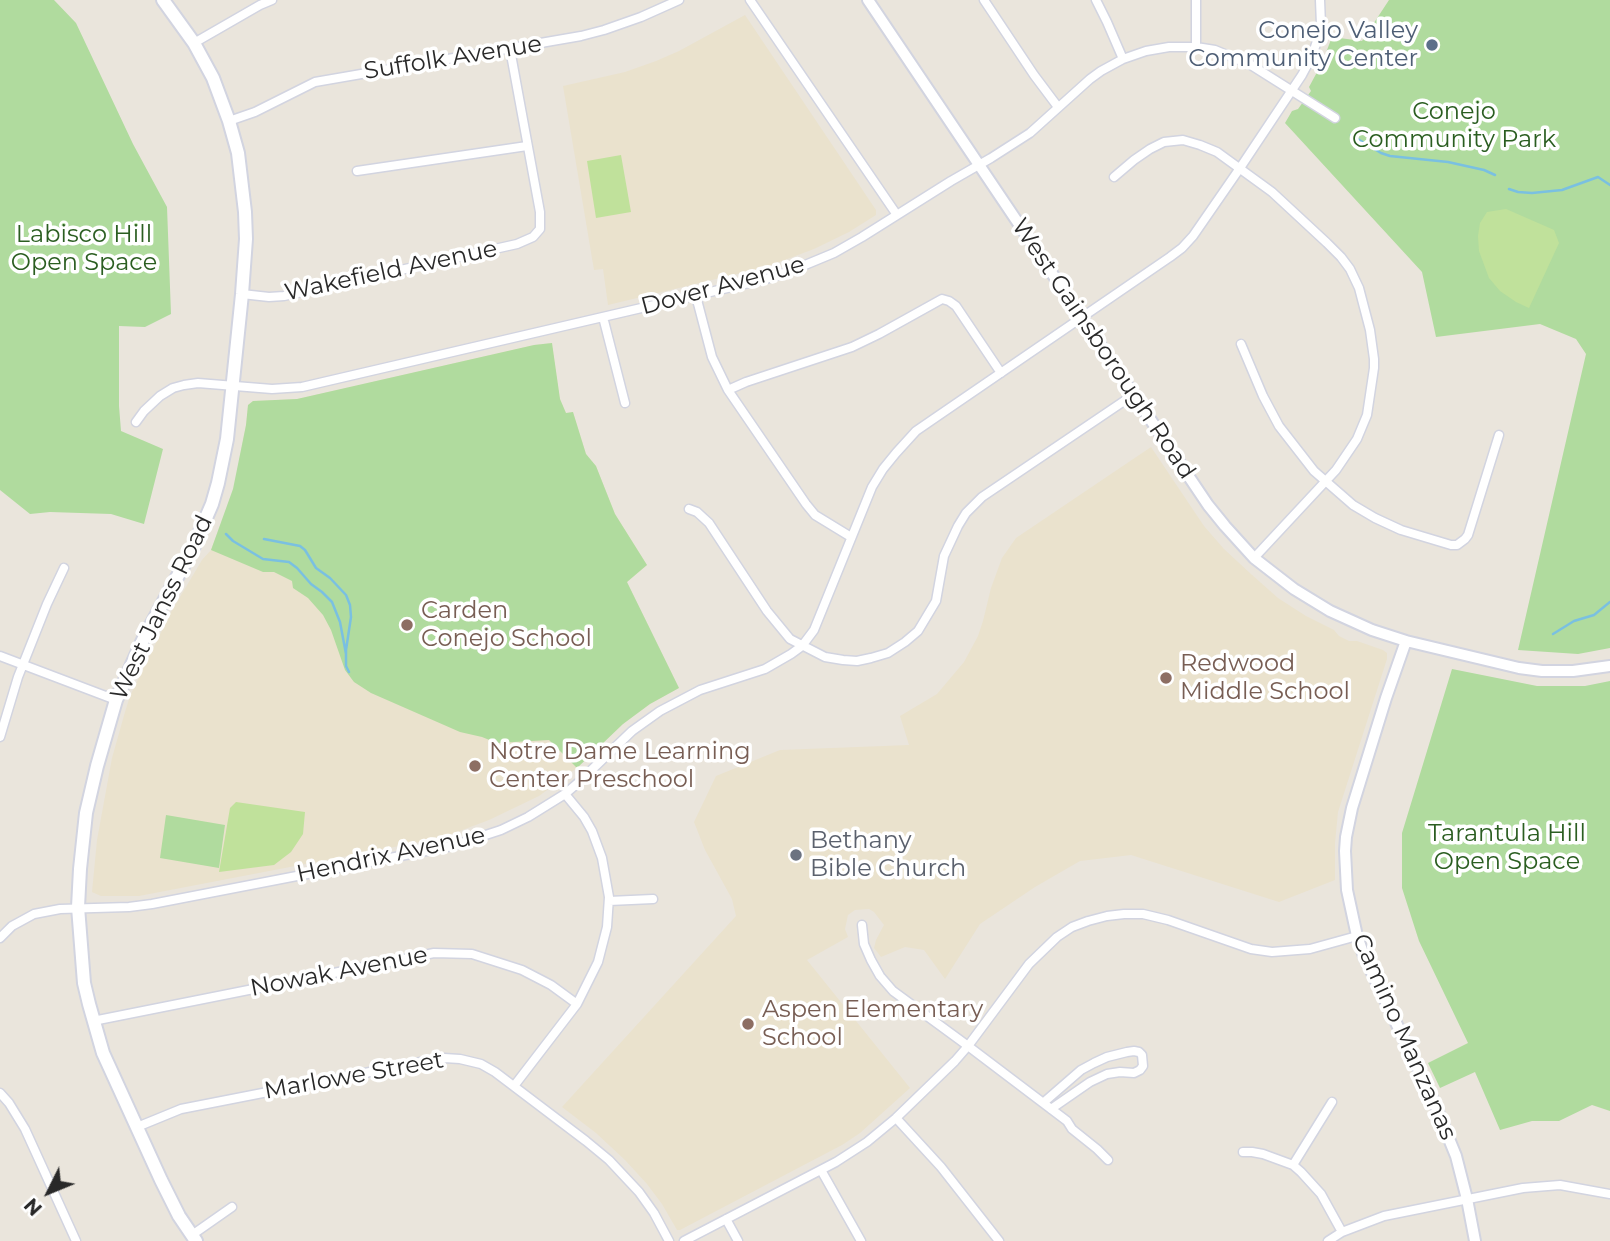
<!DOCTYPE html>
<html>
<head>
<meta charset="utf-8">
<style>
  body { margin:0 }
  #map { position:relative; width:1610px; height:1241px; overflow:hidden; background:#eae5dc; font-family:Montserrat,sans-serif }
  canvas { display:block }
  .north { position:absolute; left:14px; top:1157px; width:70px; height:70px; -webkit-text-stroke:5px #fff; paint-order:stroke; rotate:227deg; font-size:19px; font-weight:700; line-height:28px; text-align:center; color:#292929 }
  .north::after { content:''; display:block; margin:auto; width:24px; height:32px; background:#292929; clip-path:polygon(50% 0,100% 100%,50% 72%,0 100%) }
</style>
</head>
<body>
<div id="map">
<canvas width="1610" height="1241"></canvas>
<div class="north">N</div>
</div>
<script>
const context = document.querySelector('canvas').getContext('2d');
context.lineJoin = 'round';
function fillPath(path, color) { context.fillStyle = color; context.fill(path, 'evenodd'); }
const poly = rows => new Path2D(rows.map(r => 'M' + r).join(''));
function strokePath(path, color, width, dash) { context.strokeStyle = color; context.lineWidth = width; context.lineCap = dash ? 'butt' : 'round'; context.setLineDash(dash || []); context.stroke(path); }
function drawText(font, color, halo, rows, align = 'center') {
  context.font = font + ' Montserrat,sans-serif'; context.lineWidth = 7; context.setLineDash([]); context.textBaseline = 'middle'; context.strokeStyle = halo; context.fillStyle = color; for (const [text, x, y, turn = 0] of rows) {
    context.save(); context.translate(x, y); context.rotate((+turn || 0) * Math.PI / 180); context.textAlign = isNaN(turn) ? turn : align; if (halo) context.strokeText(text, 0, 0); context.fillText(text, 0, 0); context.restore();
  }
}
fillPath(poly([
  [745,15,876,210,876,215,849,232,814,249,766,267,608,305,603,269,594,270,563,86,625,72,656,61,679,51],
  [552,343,560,399,566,413,573,412,586,454,596,466,615,514,647,565,627,582,679,688,650,704,623,724,577,768,539,796,489,820,441,838,139,896,101,896,92,892,97,840,112,758,125,712,130,696,171,612,202,560,211,550,234,489,246,425,248,405,253,401,297,399,324,393,534,345],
  [1151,447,1204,526,1224,549,1251,574,1278,598,1306,616,1334,630,1339,636,1349,641,1357,641,1383,650,1387,653,1387,659,1338,812,1335,843,1335,880,1279,902,1131,855,1080,861,1035,887,980,924,945,979,924,950,905,947,881,957,874,948,876,940,884,925,874,912,869,909,855,910,848,915,845,929,848,937,807,960,910,1088,860,1133,842,1145,680,1230,677,1230,662,1204,647,1184,625,1160,596,1133,562,1107,736,916,732,899,705,850,694,822,716,776,780,750,909,745,900,716,937,694,964,662,978,636,983,621,991,588,1002,558,1016,538]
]), '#eae2cd');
fillPath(poly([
  [0,0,54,0,76,23,133,144,167,207,171,314,145,327,119,326,119,406,121,431,163,449,144,524,111,514,50,512,30,514,0,490],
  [1389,0,1610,0,1610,648,1578,654,1518,650,1586,354,1576,339,1540,324,1436,337,1422,272,1285,123,1292,111,1298,109,1311,91,1309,87,1322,63,1332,37,1362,41],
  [552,343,560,399,566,413,573,412,586,454,596,466,615,514,647,565,627,582,679,688,650,704,623,724,577,768,549,740,497,743,482,737,460,732,371,693,354,682,345,670,331,630,323,615,308,598,293,588,292,581,274,572,263,572,211,550,233,489,246,425,248,405,253,401,297,399,534,345],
  [1452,669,1537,686,1585,686,1610,681,1610,1111,1592,1105,1559,1121,1532,1121,1500,1130,1475,1072,1440,1088,1428,1063,1468,1043,1419,941,1402,888,1402,833],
  [166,815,225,825,219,868,160,858]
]), '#b0db9e');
fillPath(poly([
  [621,155,631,212,596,218,587,161],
  [1506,209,1554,230,1559,243,1529,308,1516,302,1500,291,1489,278,1479,251,1478,236,1480,223,1487,212],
  [236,802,305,812,303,834,291,852,274,865,219,872,230,808]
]), '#c0e19b');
strokePath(poly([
  [1351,135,1381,153,1390,156,1448,162,1484,170,1495,175],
  [1509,189,1518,192,1532,193,1562,190,1598,177,1610,185],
  [226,534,233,541,263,559,289,562,297,568,311,584,322,592,332,602,340,622,346,654],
  [264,539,300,546,305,550,316,568,330,578,346,595,350,605,351,617,346,650,346,666,349,672],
  [1553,634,1574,621,1594,615,1610,602]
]), '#7ac0e1', 2.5);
const minor = poly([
  [750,0,897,215],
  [984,0,1034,75,1058,107],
  [1096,0,1107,22,1123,59],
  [1196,0,1196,47],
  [194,43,260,5,272,0],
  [229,121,255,112,315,82,581,36,604,30,641,17,679,0],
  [357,171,527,146],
  [1114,177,1134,160,1150,149,1164,142,1183,140,1200,145,1217,152,1272,192,1327,243,1341,257,1350,269,1359,288,1370,330,1374,359,1374,368,1367,415,1357,439,1336,470,1254,558],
  [242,294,269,297,284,296,517,244,533,237,540,229,540,212,510,49],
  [696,296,712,357,728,390,806,504,815,515,851,537],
  [603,317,625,403],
  [1241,344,1263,396,1279,426,1314,471,1353,505,1375,518,1401,530,1451,545,1457,545,1465,539,1468,535,1499,435],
  [728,390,746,382,852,347,879,334,942,299,949,301,956,306,1001,373],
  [136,422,144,411,160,396,173,388,184,385,198,383,272,389,302,387,766,279,793,270,834,253,862,237,951,181,991,158,1030,133,1090,79,1101,71,1123,59,1146,51,1169,47,1196,47,1215,50,1251,65,1335,118],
  [689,509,697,512,709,523,767,611,790,639,825,657,843,660,857,661,871,658,888,653,905,642,918,631,936,601,944,556,958,526,966,513,982,497,1133,395],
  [0,656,116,700],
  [0,737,18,677,47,604,64,568],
  [609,901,653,899],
  [862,925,864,944,871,960,880,976,893,991,968,1046,1067,1121,1072,1129,1097,1149,1108,1160],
  [0,938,12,926,34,914,60,909,129,907,152,904,452,846,501,830,528,817,565,794,579,782,632,731,660,711,700,690,765,669,791,654,802,646,814,630,872,487,883,469,896,453,916,431,932,420,1170,257,1182,248,1193,236,1240,168,1302,75,1312,56,1317,41,1321,25,1320,0],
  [93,1021,434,953,472,954,522,970,551,985,577,1004],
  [514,1086,577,1004,598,962,607,927,609,897,602,858,592,831,584,817,565,794],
  [0,1093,9,1103,25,1129,76,1241],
  [1043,1103,1081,1070,1094,1063,1107,1057,1127,1052,1134,1051,1139,1052,1142,1055,1143,1066,1140,1070,1134,1073,1120,1072,1107,1074,1090,1082,1051,1109],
  [896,1118,941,1167,999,1241],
  [137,1127,181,1109,426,1061,444,1058,460,1059,481,1064,495,1072,586,1141,609,1160,639,1192,654,1213,669,1241],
  [1243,1152,1252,1152,1263,1154,1293,1165,1301,1172,1321,1194,1342,1232],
  [1293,1165,1332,1102],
  [821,1170,861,1241],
  [726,1219,738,1241],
  [192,1235,232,1207],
  [684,1241,836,1162,867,1142,896,1118,955,1061,968,1046,1029,964,1057,937,1072,927,1088,921,1107,916,1124,914,1143,914,1168,920,1251,949,1272,952,1310,949,1357,936],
  [1328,1241,1342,1232,1384,1216,1523,1188,1560,1185,1610,1194]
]);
const tertiary = poly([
  [868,0,1208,505,1225,526,1254,558,1294,589,1330,611,1372,630,1406,641,1519,668,1542,671,1573,671,1610,666],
  [1406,641,1386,698,1352,808,1346,837,1345,851,1347,890,1357,936,1364,956,1434,1102,1456,1156,1467,1199,1475,1241]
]);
const secondary = poly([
  [163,0,194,43,213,78,229,121,238,153,245,212,246,239,242,294,227,439,218,483,212,504,193,548,144,638,116,700,97,766,86,813,80,869,78,907,84,983,89,1004,103,1053,161,1180,179,1216,196,1241]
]);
strokePath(minor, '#d2d4e0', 11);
strokePath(tertiary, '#d2d4e0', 14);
strokePath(secondary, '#d2d4e0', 16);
strokePath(minor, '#fff', 8);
strokePath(tertiary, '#fff', 10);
strokePath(secondary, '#fff', 12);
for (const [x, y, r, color] of [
  [1432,45,7,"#5c6f8a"],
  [407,625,7,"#8d6e63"],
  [1166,678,7,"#8d6e63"],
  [475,766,7,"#8d6e63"],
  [796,855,7,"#6b7280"],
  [748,1024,7,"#8d6e63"]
]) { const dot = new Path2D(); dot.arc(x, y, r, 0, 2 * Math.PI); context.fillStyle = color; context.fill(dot); strokePath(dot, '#fff', 2.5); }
drawText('24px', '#4e5e75', '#fff', [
  ["Conejo Valley",1418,31],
  ["Community Center",1418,59]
], 'right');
drawText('24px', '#292929', '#fff', [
  ["Suffolk Avenue",453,58,-9],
  ["Wakefield Avenue",391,271,-12],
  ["Dover Avenue",723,286,-15],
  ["West Gainsborough Road",1103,349,56],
  ["West Janss Road",162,608,-64],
  ["Hendrix Avenue",391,855,-12],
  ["Nowak Avenue",339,972,-11],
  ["Camino Manzanas",1404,1037,66],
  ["Marlowe Street",354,1076,-10]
]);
drawText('24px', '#2b5e21', '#fff', [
  ["Conejo",1454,112],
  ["Community Park",1454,140],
  ["Labisco Hill",84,235],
  ["Open Space",84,263],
  ["Tarantula Hill",1507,834],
  ["Open Space",1507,862]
]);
drawText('24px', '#785e54', '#fff', [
  ["Carden",421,611],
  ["Conejo School",421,639],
  ["Redwood",1180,664],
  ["Middle School",1180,692],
  ["Notre Dame Learning",489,752],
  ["Center Preschool",489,780],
  ["Aspen Elementary",762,1010],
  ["School",762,1038]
], 'left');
drawText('24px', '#5b616d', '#fff', [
  ["Bethany",810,841],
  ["Bible Church",810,869]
], 'left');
</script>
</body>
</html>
